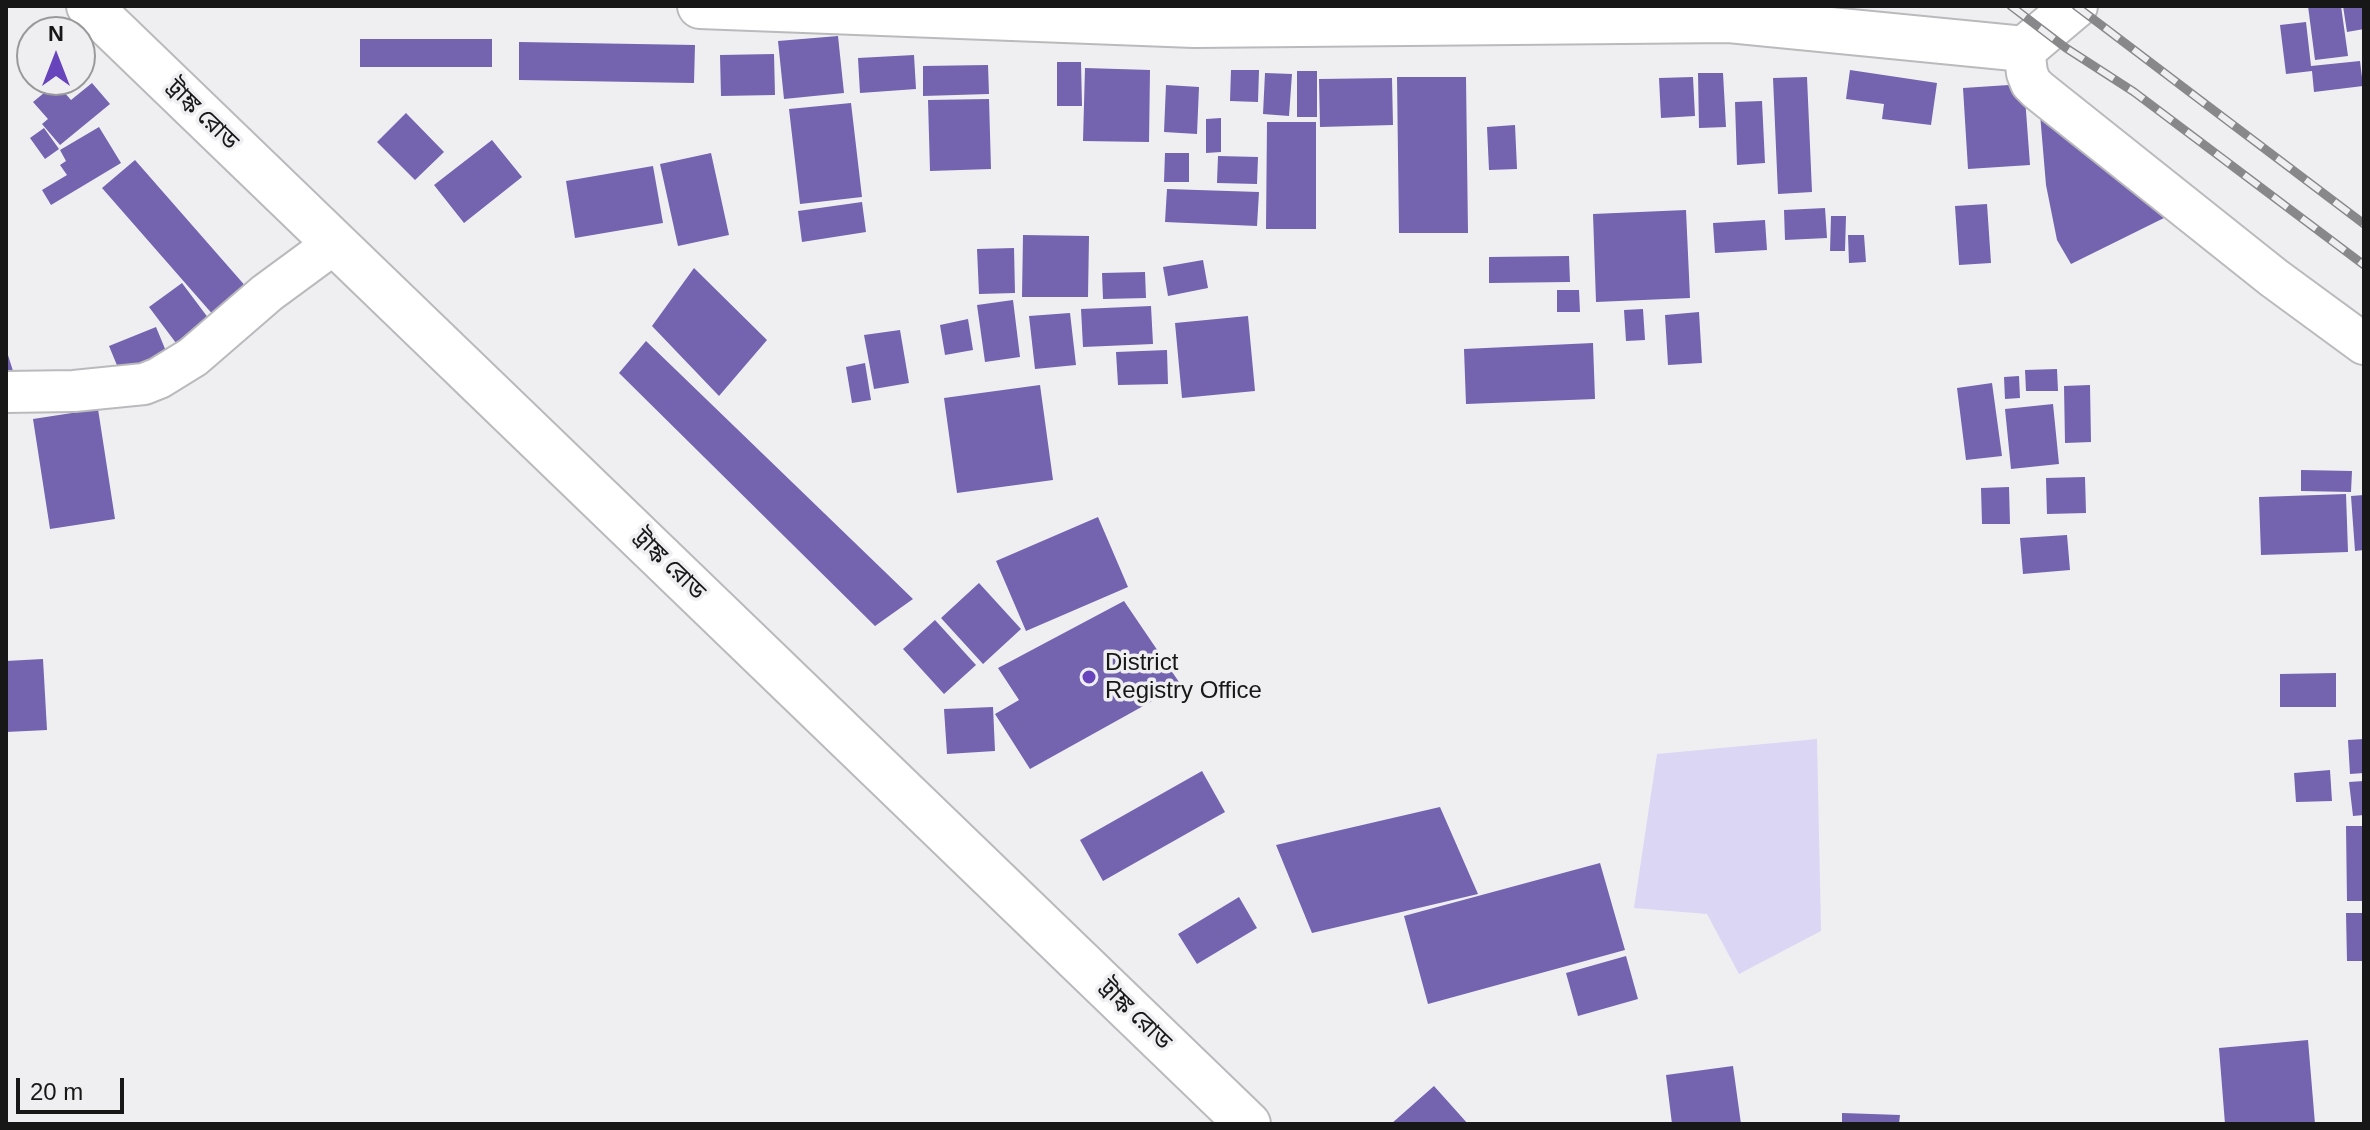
<!DOCTYPE html>
<html>
<head>
<meta charset="utf-8">
<style>
  body { margin:0 }
  #map { position:relative; width:2370px; height:1130px; overflow:hidden; background:#efeff2; font-family:Arial,sans-serif }
  canvas { display:block }
  .frame { position:absolute; inset:0; border:8px solid #171718; pointer-events:none }
  .north { position:absolute; left:16px; top:16px; width:80px; height:80px; box-sizing:border-box; background:#efeff2; border:2px solid #99999b; border-radius:50%; rotate:0deg; font-size:22px; font-weight:700; line-height:32px; text-align:center; color:#171718 }
  .north::after { content:''; display:block; margin:auto; width:28px; height:36px; background:#6844bc; clip-path:polygon(50% 0,100% 100%,50% 72%,0 100%) }
  .scale { position:absolute; left:16px; top:1078px; width:108px; height:36px; box-sizing:border-box; border:4px solid #171718; border-top:0; padding-left:10px; font-size:24px; line-height:28px; white-space:nowrap; color:#171718; -webkit-text-stroke:6px #efeff2; paint-order:stroke }
</style>
</head>
<body>
<div id="map">
<canvas width="2370" height="1130"></canvas>
<div class="frame"></div>
<div class="north">N</div>
<div class="scale">20 m</div>
</div>
<script>
const context = document.querySelector('canvas').getContext('2d');
context.lineJoin = 'round';
function fillPath(path, color) { context.fillStyle = color; context.fill(path, 'evenodd'); }
const poly = rows => new Path2D(rows.map(r => 'M' + r).join(''));
function strokePath(path, color, width, dash) { context.strokeStyle = color; context.lineWidth = width; context.lineCap = dash ? 'butt' : 'round'; context.setLineDash(dash || []); context.stroke(path); }
function drawText(font, color, halo, rows, align = 'center') {
  context.font = font + ' Arial,"Noto Sans Bengali",sans-serif'; context.lineWidth = 7; context.setLineDash([]); context.textBaseline = 'middle'; context.strokeStyle = halo; context.fillStyle = color; for (const [text, x, y, turn = 0] of rows) {
    context.save(); context.translate(x, y); context.rotate((+turn || 0) * Math.PI / 180); context.textAlign = isNaN(turn) ? turn : align; if (halo) context.strokeText(text, 0, 0); context.fillText(text, 0, 0); context.restore();
  }
}
fillPath(poly([
  [1817,739,1821,931,1739,974,1707,914,1634,908,1657,754]
]), '#dbd6f4');
fillPath(poly([
  [2308,6,2341,6,2348,56,2315,60],
  [2343,6,2364,6,2364,29,2347,32],
  [2306,22,2311,66,2360,61,2363,86,2314,92,2312,71,2286,74,2280,25],
  [838,36,844,93,784,99,778,41],
  [360,39,492,39,492,67,360,67],
  [519,42,695,45,694,83,519,80],
  [774,54,775,95,721,96,720,55],
  [914,55,916,89,860,93,858,58],
  [1057,62,1081,62,1082,106,1057,106],
  [988,65,989,94,923,96,923,66],
  [1085,68,1150,70,1149,142,1083,141],
  [1231,70,1259,70,1258,102,1230,101],
  [1850,70,1937,83,1931,125,1882,119,1884,104,1846,99],
  [1297,71,1317,71,1317,117,1297,117],
  [1265,73,1292,74,1289,116,1263,114],
  [1698,73,1723,73,1726,127,1699,128],
  [1397,77,1466,77,1468,233,1399,233],
  [1693,77,1695,116,1661,118,1659,78],
  [1807,77,1812,192,1778,194,1773,78],
  [1392,78,1393,125,1320,127,1319,79],
  [56,83,71,100,92,83,110,104,60,145,42,124,48,119,33,102],
  [2024,84,2030,165,1968,169,1963,88],
  [1166,85,1199,87,1197,134,1164,132],
  [989,99,991,169,930,171,928,100],
  [1762,101,1765,163,1737,165,1735,102],
  [851,103,862,197,800,204,789,109],
  [406,113,444,152,415,180,377,142],
  [2040,114,2166,217,2071,264,2057,240,2046,185],
  [1221,118,1221,152,1206,153,1206,119],
  [1267,122,1316,122,1316,229,1266,229],
  [1515,125,1517,169,1489,170,1487,127],
  [99,127,121,163,51,205,42,190,67,175,60,165,66,161,60,150],
  [44,128,59,149,45,159,30,138],
  [492,140,522,177,464,223,434,185],
  [711,153,729,235,678,246,660,164],
  [1165,153,1189,153,1189,182,1164,182],
  [1218,156,1258,157,1257,184,1217,183],
  [135,160,255,297,222,325,102,188],
  [653,166,663,223,575,238,566,181],
  [1167,189,1259,192,1257,226,1165,222],
  [862,202,866,232,802,242,798,211],
  [1987,204,1991,263,1959,265,1955,206],
  [1825,208,1827,238,1785,240,1784,210],
  [1686,210,1690,298,1596,302,1593,214],
  [1831,216,1846,216,1845,251,1830,251],
  [1765,220,1767,250,1715,253,1713,223],
  [1023,235,1089,236,1088,297,1022,297],
  [1848,235,1864,235,1866,262,1849,263],
  [1014,248,1015,293,979,294,977,249],
  [1569,256,1570,282,1489,283,1489,257],
  [1203,260,1208,288,1168,296,1163,267],
  [694,268,767,340,719,396,652,326],
  [1145,272,1146,298,1103,299,1102,273],
  [182,283,212,323,179,347,149,307],
  [1557,290,1579,290,1580,312,1557,312],
  [1013,300,1020,357,985,362,977,305],
  [1151,306,1153,344,1083,347,1081,309],
  [1643,309,1645,340,1626,341,1624,310],
  [1699,312,1702,363,1668,365,1665,315],
  [1070,313,1076,365,1035,369,1029,316],
  [1248,316,1255,391,1182,398,1175,323],
  [968,319,973,350,945,355,940,325],
  [156,327,168,356,121,375,109,346],
  [900,330,909,383,874,389,864,335],
  [646,341,913,599,875,626,619,373],
  [1593,343,1595,399,1466,404,1464,349],
  [6,349,14,374,6,376],
  [1167,350,1168,384,1118,385,1116,352],
  [865,363,871,400,852,403,846,367],
  [2057,369,2058,391,2026,391,2025,370],
  [2019,376,2020,398,2005,399,2004,377],
  [1992,383,2002,456,1966,460,1957,388],
  [1040,385,1053,480,957,493,944,398],
  [2090,385,2091,442,2065,443,2064,386],
  [2053,404,2059,464,2011,469,2005,409],
  [98,409,115,519,50,529,33,419],
  [2301,470,2352,471,2351,492,2301,491],
  [2085,477,2086,513,2047,514,2046,478],
  [2009,487,2010,524,1982,524,1981,488],
  [2346,494,2348,552,2261,555,2259,497],
  [2364,495,2364,550,2355,551,2351,496],
  [1098,517,1128,587,1026,631,996,561],
  [2067,535,2070,570,2023,574,2020,538],
  [979,583,1021,629,983,664,941,618],
  [1124,601,1181,685,1030,769,995,714,1019,700,998,668],
  [935,620,976,665,944,694,903,649],
  [43,659,47,730,6,732,6,661],
  [2336,673,2336,707,2280,707,2280,674],
  [993,707,995,751,947,754,944,709],
  [2364,739,2364,773,2350,774,2348,740],
  [2330,770,2332,801,2296,802,2294,773],
  [1202,771,1225,812,1103,881,1080,840],
  [2364,781,2364,815,2353,816,2349,782],
  [1440,807,1478,894,1312,933,1276,845],
  [2346,826,2364,826,2364,901,2347,901],
  [1600,863,1625,950,1428,1004,1404,916],
  [1239,897,1257,928,1197,964,1178,934],
  [2346,913,2364,913,2364,961,2347,961],
  [1626,956,1638,999,1578,1016,1566,973],
  [2308,1040,2315,1124,2225,1124,2219,1048],
  [1733,1066,1741,1124,1672,1124,1666,1075],
  [1434,1086,1468,1124,1391,1124],
  [1842,1113,1900,1115,1899,1124,1842,1124]
]), '#7463af');
const minor = poly([
  [2024,49,2027,73,2031,83,2038,90,2274,278,2364,344],
  [6,392,74,391,144,384,159,378,193,357,267,293,335,243]
]);
const secondary = poly([
  [89,6,1248,1124],
  [700,6,1194,25,1729,20,2024,49,2075,6]
]);
strokePath(minor, '#bab9bc', 44);
strokePath(secondary, '#bab9bc', 48);
strokePath(minor, '#fff', 40);
strokePath(secondary, '#fff', 44);
const rail = poly([
  [2011,6,2066,48,2134,92,2364,265],
  [2076,6,2364,224]
]);
strokePath(rail, '#88888a', 9);
strokePath(rail, '#efeff2', 6, [18]);
for (const [x, y, r, color] of [
  [1089,677,8,"#6844bc"]
]) { const dot = new Path2D(); dot.arc(x, y, r, 0, 2 * Math.PI); context.fillStyle = color; context.fill(dot); strokePath(dot, '#efeff2', 3); }
drawText('24px', '#171718', '#efeff2', [
  ["ট্রাঙ্ক রোড",202,115,44],
  ["ট্রাঙ্ক রোড",669,565,44],
  ["ট্রাঙ্ক রোড",1135,1015,44]
]);
drawText('24px', '#171718', '#efeff2', [
  ["District",1105,663],
  ["Registry Office",1105,691]
], 'left');
</script>
</body>
</html>
